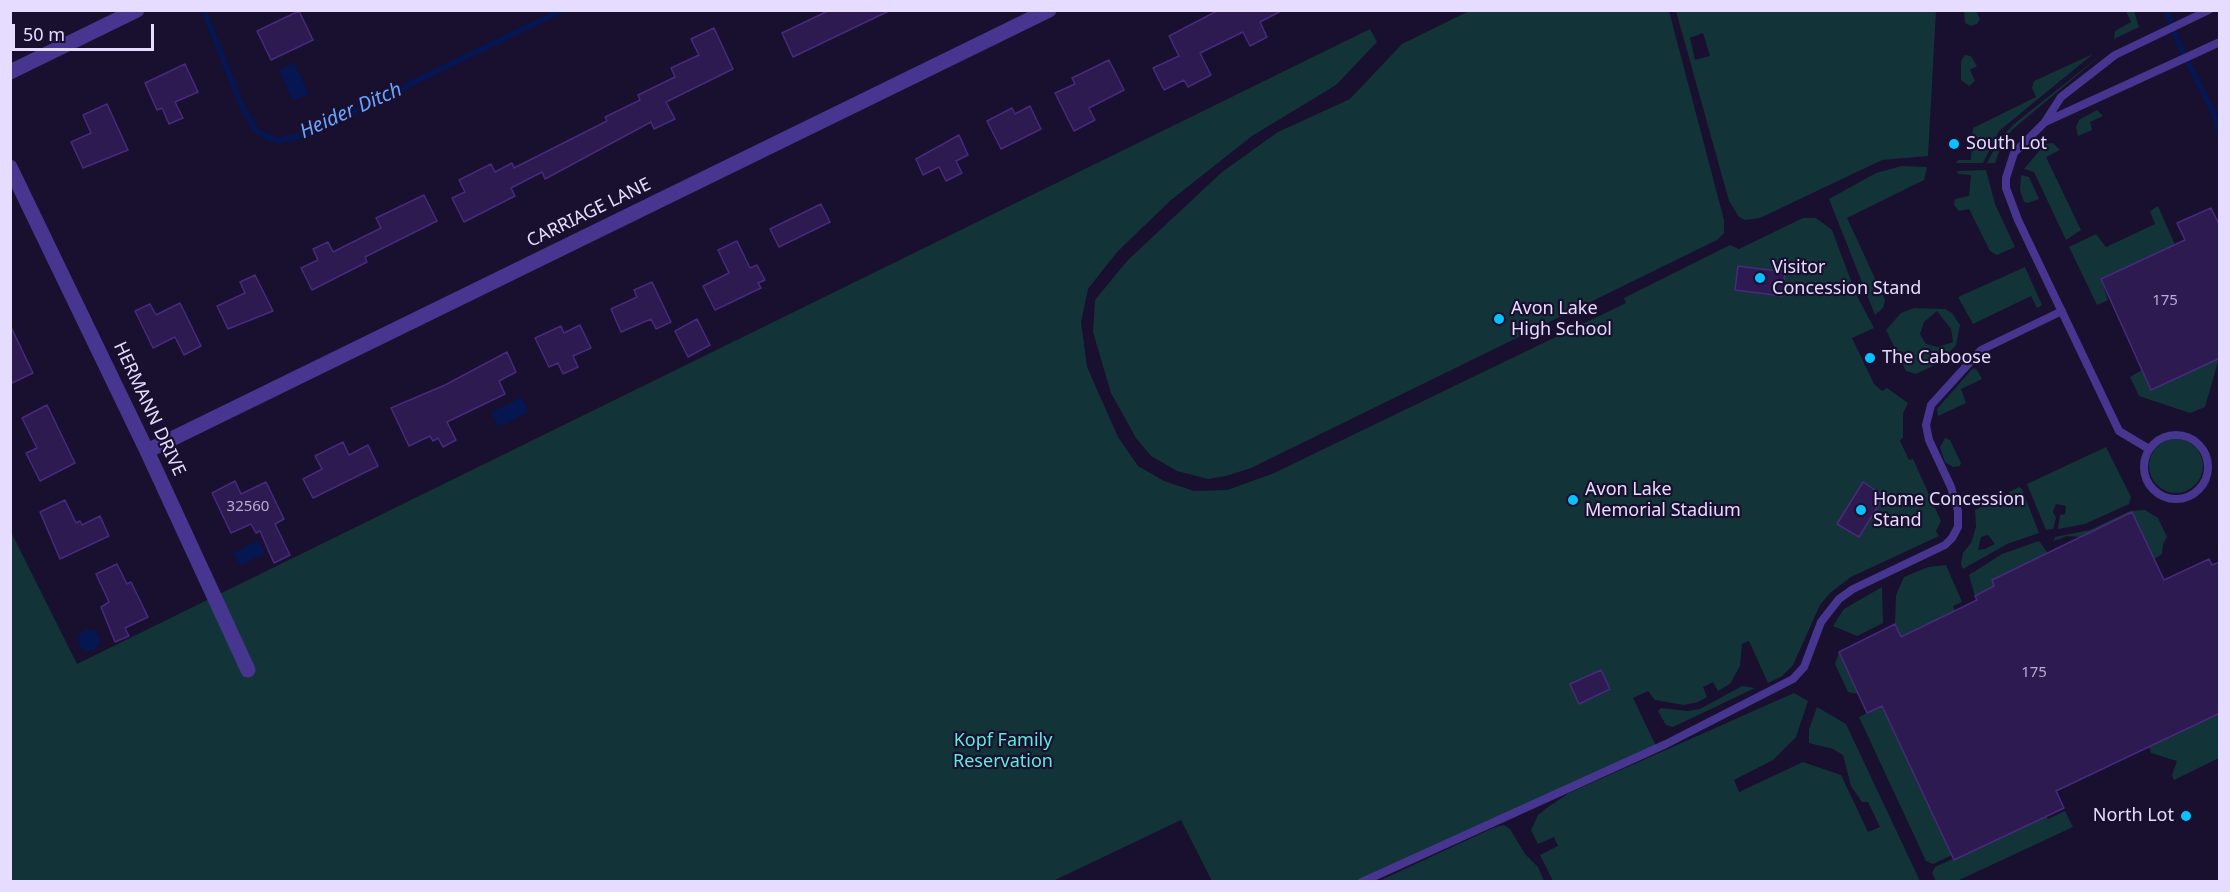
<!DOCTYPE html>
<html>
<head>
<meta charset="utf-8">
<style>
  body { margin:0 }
  #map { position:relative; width:2230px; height:892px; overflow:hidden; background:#190f2e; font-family:"Noto Sans",sans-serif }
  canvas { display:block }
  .frame { position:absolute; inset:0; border:12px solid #e5dcff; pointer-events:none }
  .scale { position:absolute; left:12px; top:24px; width:142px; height:27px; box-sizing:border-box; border:3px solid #e5dcff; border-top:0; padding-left:8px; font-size:18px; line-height:21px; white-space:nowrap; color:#e5dcff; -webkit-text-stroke:4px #190f2e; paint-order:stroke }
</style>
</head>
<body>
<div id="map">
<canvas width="2230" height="892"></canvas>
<div class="frame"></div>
<div class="scale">50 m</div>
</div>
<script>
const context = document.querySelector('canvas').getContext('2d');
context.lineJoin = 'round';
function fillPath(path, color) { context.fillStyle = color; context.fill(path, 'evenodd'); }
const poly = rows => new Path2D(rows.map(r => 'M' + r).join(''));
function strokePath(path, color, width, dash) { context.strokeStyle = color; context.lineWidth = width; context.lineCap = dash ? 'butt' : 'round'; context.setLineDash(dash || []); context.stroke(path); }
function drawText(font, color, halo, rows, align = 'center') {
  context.font = font + ' "Noto Sans",sans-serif'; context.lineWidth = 4.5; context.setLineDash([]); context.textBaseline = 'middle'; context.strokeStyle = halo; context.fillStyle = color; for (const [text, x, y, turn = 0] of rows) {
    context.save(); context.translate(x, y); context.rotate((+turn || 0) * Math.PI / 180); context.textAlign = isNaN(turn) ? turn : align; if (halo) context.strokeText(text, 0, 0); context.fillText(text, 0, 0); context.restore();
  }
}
fillPath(poly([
  [1471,10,1669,11,1724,220,1724,233,1717,240,1251,468,1226,476,1208,479,1177,471,1151,456,1136,438,1111,393,1093,332,1095,300,1128,260,1222,172,1278,132,1350,99,1402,44],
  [1676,11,1936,11,1928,156,1882,160,1760,218,1745,220,1739,217,1729,201],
  [1703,33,1710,56,1695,60,1690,38],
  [1964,11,1976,11,1980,19,1977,24,1971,26,1965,23],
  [2126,11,2134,11,2139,27,2114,39,2115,31,2131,22],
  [1370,29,1377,42,1336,85,1252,136,1171,200,1117,252,1088,289,1081,322,1087,367,1118,437,1138,466,1164,481,1194,491,1227,490,1272,474,1626,303,1624,298,1730,245,1739,249,1803,218,1816,218,1832,230,1856,294,1874,328,1852,338,1874,384,1882,391,1887,388,1908,403,1903,413,1903,437,1900,441,1909,460,1913,459,1941,521,1936,531,1939,536,1851,577,1830,593,1820,605,1793,665,1782,676,1768,683,1749,641,1746,642,1742,644,1740,666,1730,684,1718,691,1713,682,1703,687,1707,697,1698,702,1684,705,1655,700,1648,691,1633,698,1657,748,1362,882,1212,881,1181,820,1053,881,11,881,10,530,77,664],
  [2106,51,2013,129,2002,143,1995,163,1987,163,1999,140,2014,124],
  [2093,54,1999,131,1983,163,1956,163,1958,160,1971,160,1973,128,2036,97,2032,88,2034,81],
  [1965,55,1971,56,1977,66,1970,70,1975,81,1969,86,1961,80,1961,61],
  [2097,110,2103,116,2090,122,2092,130,2078,136,2076,127,2079,120],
  [2053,143,2060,150,2046,157,2081,230,2066,240,2034,172,2024,169,2045,144],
  [1902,166,1927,167,1924,180,1847,218,1885,300,1883,308,1875,315,1829,199,1876,173],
  [1986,170,1995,204,2015,247,1997,255,1990,251,1969,209,1959,211,1954,205,1955,199,1969,196,1971,175,1959,174,1956,171],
  [2021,175,2029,177,2039,199,2028,203,2024,202,2020,190],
  [2158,206,2175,245,2101,279,2108,300,2097,305,2069,247,2096,234,2106,247,2155,224,2150,211],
  [2025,267,2042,305,2037,308,2031,296,1973,324,1958,297],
  [1914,308,1945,309,1952,313,1960,325,1956,345,1941,362,1916,374,1906,371,1886,330,1901,313],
  [1937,311,1951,329,1953,342,1938,347,1926,344,1920,334,1924,322],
  [2219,358,2205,407,2190,413,2139,396,2130,377,2142,370],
  [1973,368,1977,370,1982,379,1961,389,1966,403,1938,416,1937,409],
  [1945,438,1950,440,1961,463,1960,466,1953,467,1945,462,1940,447],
  '2149 466a27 27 0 1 1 54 0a27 27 0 1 1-54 0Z',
  [2106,447,2131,497,2129,504,2085,524,2058,529,2060,515,2065,514,2066,506,2056,504,2053,512,2056,518,2053,529,2046,530,2027,484],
  [2019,487,2022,489,2039,533,2007,544,1963,569,1961,564,1963,553,1971,543,1976,527,1975,510],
  [1988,535,1995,544,1985,549,1978,550,1981,537],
  [2145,510,2158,518,2167,537,2163,544,2162,554,2154,559,2132,512,2082,537,2067,536,2054,541,2055,537,2090,530,2130,511],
  [2039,541,2048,553,1993,580,1994,586,1975,596,1969,575,2002,554],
  [1946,565,1962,602,1953,606,1955,611,1901,637,1895,624,1896,595,1904,577,1928,567],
  [1882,587,1883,623,1857,636,1833,626,1844,609],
  [1839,652,1858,694,1848,692,1835,664],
  [1742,686,1755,688,1673,727,1666,725,1658,711,1661,708,1688,711,1700,709],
  [1794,693,1808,701,1796,737,1773,760,1734,780,1739,792,1803,762,1841,775,1868,832,1880,827,1868,802,1862,802,1851,786,1843,755,1833,749,1809,743,1809,729,1817,707,1846,724,1920,881,1553,881,1540,855,1558,846,1554,837,1538,844,1531,830,1538,815,1548,807,1569,793],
  [1882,706,1952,855,1933,864,1926,861,1859,717],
  [2219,713,2219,758,2174,780,2172,775,2177,761,2151,753,2149,747],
  [2065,811,2073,827,1957,881,1936,881,1932,873,1935,867,2046,816,2048,819],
  [1504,825,1510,829,1525,854,1538,867,1544,881,1379,881,1493,828]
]), '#123438');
fillPath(poly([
  [294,63,309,94,293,101,279,70],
  [522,397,529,412,498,427,491,412],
  [259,540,265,553,240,566,233,553],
  '78 640a11 11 0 1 1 22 0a11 11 0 1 1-22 0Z'
]), '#061650');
strokePath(poly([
  [2166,10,2179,44,2215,116,2220,136],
  [204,11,241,104,257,132,278,141,310,133,562,10]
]), '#061650', 6);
const building = poly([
  [830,10,891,10,793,57,782,33,830,10],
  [1219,10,1283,10,1260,22,1267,37,1250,46,1243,32,1200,53,1211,75,1188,87,1184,80,1164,90,1153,68,1179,56,1169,36,1219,10],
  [299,11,313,40,271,60,257,31,299,11],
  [714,28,733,69,666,102,675,119,654,129,651,122,545,179,542,172,511,188,515,196,464,222,452,198,465,192,459,180,491,164,495,172,512,163,514,168,607,121,605,117,640,100,638,95,675,77,671,68,699,55,691,39,714,28],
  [1109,60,1124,90,1089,108,1095,120,1074,131,1055,93,1075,84,1072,78,1109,60],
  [185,64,198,92,175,102,183,118,169,124,162,108,157,110,145,83,185,64],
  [107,104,128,150,83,168,71,142,91,133,83,115,107,104],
  [1030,106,1041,129,1001,149,987,121,1012,108,1015,114,1030,106],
  [959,135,968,155,956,161,962,173,946,181,939,167,923,175,916,159,959,135],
  [424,195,437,221,365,257,367,262,312,290,301,268,318,260,313,249,328,242,333,252,381,228,376,218,424,195],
  [821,204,830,222,779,247,770,229,821,204],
  [2211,208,2220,226,2220,358,2151,390,2101,279,2185,240,2177,223,2211,208],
  [737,241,750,268,757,265,765,280,758,283,761,288,715,310,703,286,729,273,718,250,737,241],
  [1738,266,1785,272,1782,296,1735,290,1738,266],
  [255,275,273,311,228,329,217,306,245,293,240,282,255,275],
  [652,282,671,322,656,329,651,319,621,332,611,309,637,297,634,290,652,282],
  [180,303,201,346,184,355,175,337,153,348,135,311,150,304,156,315,180,303],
  [697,319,710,345,688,357,675,331,697,319],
  [10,325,33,373,10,384,10,325],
  [580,325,591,348,573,356,578,367,563,374,558,363,549,367,535,338,561,326,564,333,580,325],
  [507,352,516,372,499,381,505,394,447,422,456,440,443,447,438,438,433,441,430,436,409,446,391,408,445,385,507,352],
  [47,405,75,463,40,481,26,453,37,448,22,418,47,405],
  [343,442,349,455,368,445,378,466,313,498,303,479,322,469,315,456,343,442],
  [235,481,241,494,266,482,284,519,275,524,290,555,274,563,260,531,256,533,251,524,231,533,212,493,235,481],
  [1863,482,1884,496,1859,537,1837,524,1863,482],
  [65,500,76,523,80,521,82,525,100,516,109,536,60,559,40,512,65,500],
  [2132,512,2164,580,2209,559,2212,565,2220,562,2220,713,2056,791,2064,808,1954,860,1882,706,1867,713,1839,652,1895,624,1901,637,1977,600,1975,596,1994,586,1992,580,2132,512],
  [117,564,127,584,131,582,148,617,125,628,129,636,115,642,101,607,109,602,96,574,117,564],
  [1601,670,1610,689,1579,704,1570,684,1601,670]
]);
fillPath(building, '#2d1a50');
strokePath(building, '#472a7e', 1.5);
strokePath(poly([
  [2045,122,2220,42],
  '2144 467a32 32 0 1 1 64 0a32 32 0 1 1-64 0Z',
  [2149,449,2119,431,2018,220,2006,188,2006,178,2014,153,2045,122,2061,97,2115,55,2209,10],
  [1362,882,1666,744,1793,679,1804,667,1821,622,1839,599,1853,589,1945,545,1952,538,1958,527,1958,511,1951,487,1929,440,1926,425,1931,405,1981,350,2062,311]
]), '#473690', 8);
strokePath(poly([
  [10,72,137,10],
  [10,167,147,451,248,670],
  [147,451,1049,10]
]), '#473690', 15);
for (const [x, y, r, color] of [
  [1954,144,6,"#08c2ff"],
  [1760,278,6,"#08c2ff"],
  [1499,319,6,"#08c2ff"],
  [1870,358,6,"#08c2ff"],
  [1573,500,6,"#08c2ff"],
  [1861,510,6,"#08c2ff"],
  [2186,816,6,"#08c2ff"]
]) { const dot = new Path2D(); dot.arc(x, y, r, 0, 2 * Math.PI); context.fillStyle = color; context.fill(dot); strokePath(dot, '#190f2e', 2); }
drawText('15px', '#b7acd3', null, [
  ["175",2165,301],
  ["32560",248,507],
  ["175",2034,673]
]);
drawText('18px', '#e5dcff', '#190f2e', [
  ["South Lot",1966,144],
  ["Visitor",1772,268],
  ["Concession Stand",1772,289],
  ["Avon Lake",1511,309],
  ["High School",1511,330],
  ["The Caboose",1882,358],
  ["Avon Lake",1585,490],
  ["Memorial Stadium",1585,511],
  ["Home Concession",1873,500],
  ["Stand",1873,521],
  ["North Lot",2174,816,"right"]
], 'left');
drawText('18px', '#e5dcff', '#190f2e', [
  ["CARRIAGE LANE",589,213,-26],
  ["HERMANN DRIVE",149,409,65]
]);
drawText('18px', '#5cebdc', '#190f2e', [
  ["Kopf Family",1003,741],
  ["Reservation",1003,762]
]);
drawText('italic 20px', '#6aa4ff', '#190f2e', [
  ["Heider Ditch",351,111,-24]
]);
</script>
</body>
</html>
